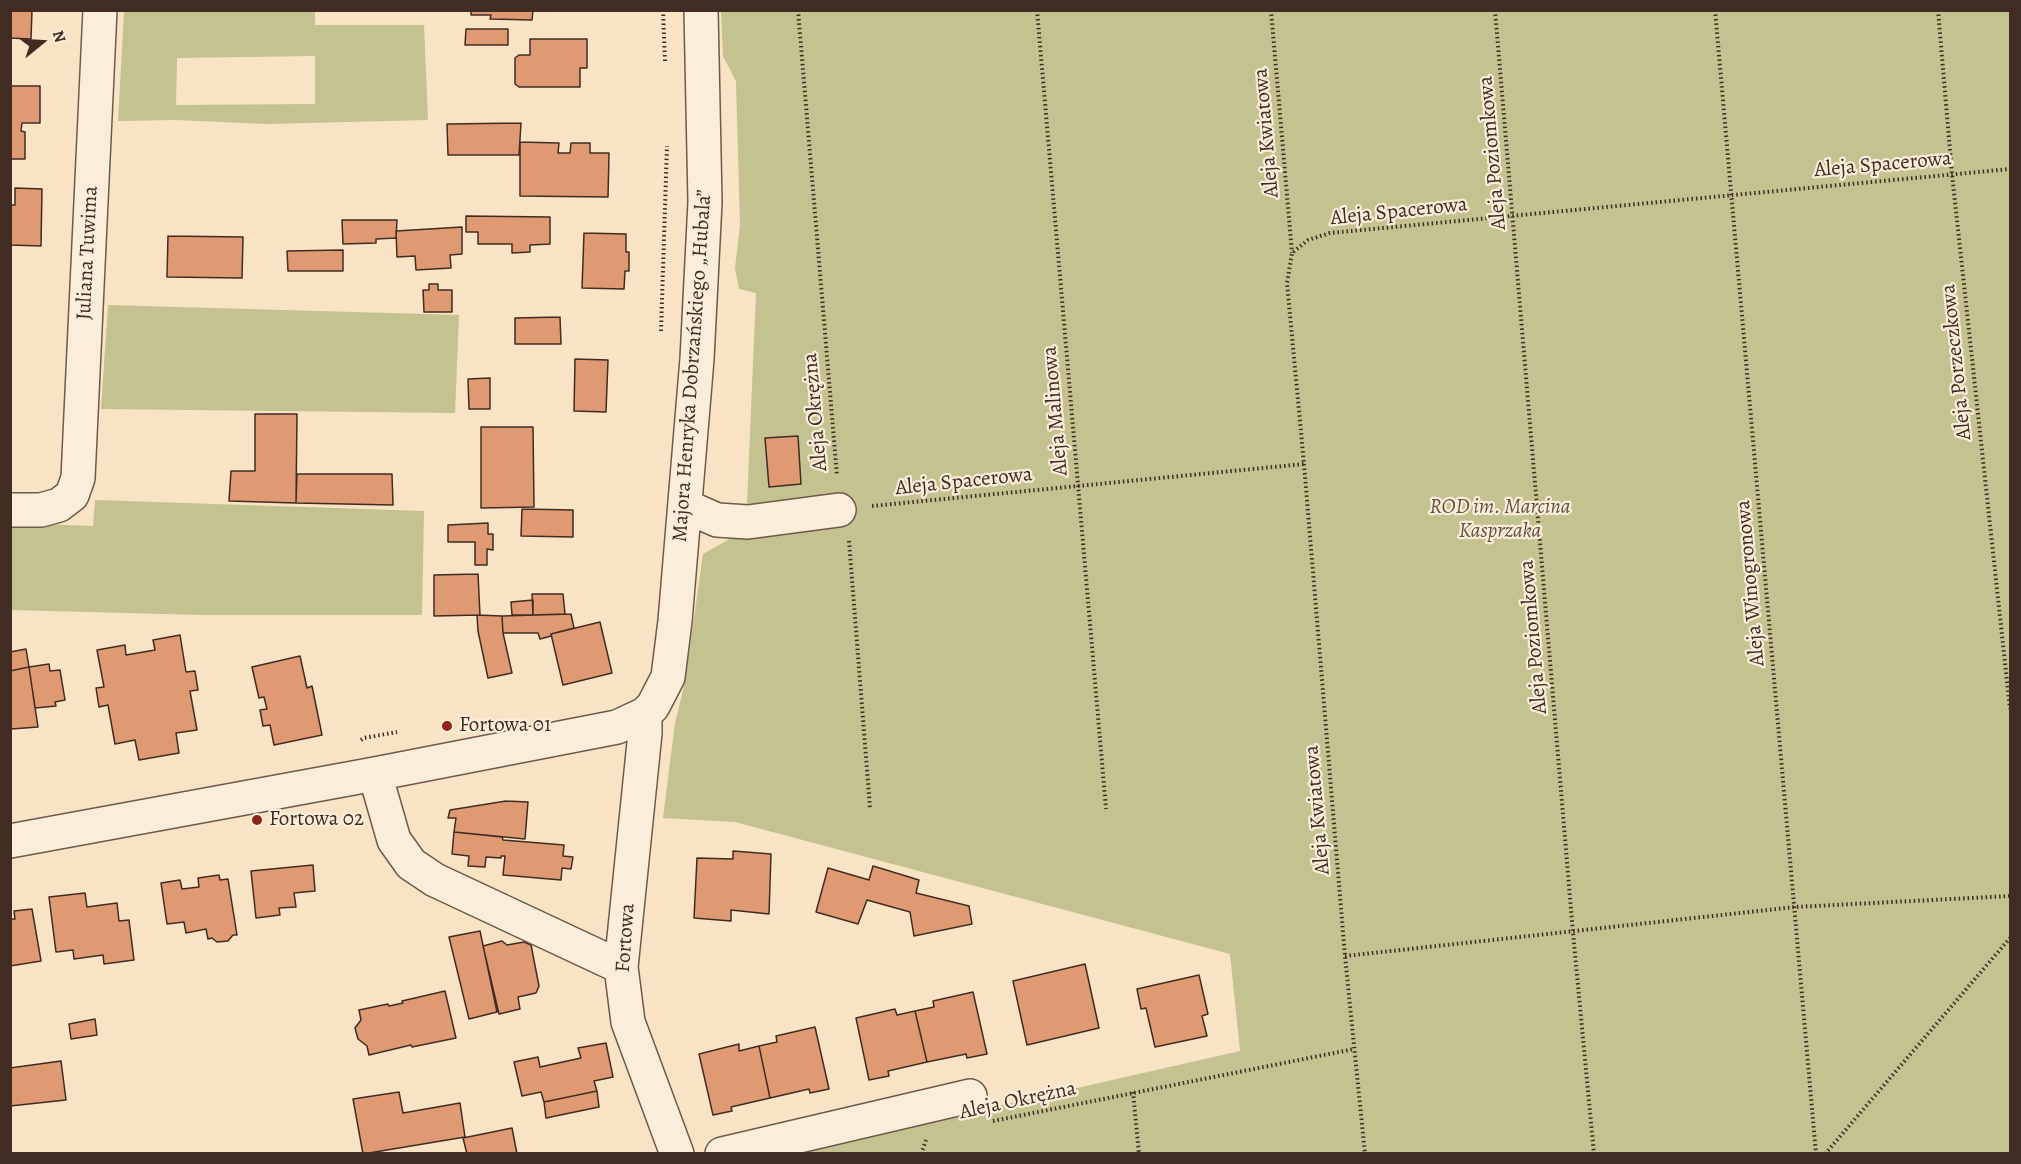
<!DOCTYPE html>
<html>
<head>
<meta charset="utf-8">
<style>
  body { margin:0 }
  #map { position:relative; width:2021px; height:1164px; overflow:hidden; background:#f8e3c4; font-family:Alegreya,serif }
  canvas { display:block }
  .frame { position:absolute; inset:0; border:12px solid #402c22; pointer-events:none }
  .north { position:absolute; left:12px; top:12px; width:60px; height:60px; -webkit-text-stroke:4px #faedd9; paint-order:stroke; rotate:72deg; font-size:16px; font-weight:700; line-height:24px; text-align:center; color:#402c22 }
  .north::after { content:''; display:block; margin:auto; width:21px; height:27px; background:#402c22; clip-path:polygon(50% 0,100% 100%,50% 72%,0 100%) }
</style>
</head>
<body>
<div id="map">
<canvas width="2021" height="1164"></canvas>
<div class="frame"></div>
<div class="north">N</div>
</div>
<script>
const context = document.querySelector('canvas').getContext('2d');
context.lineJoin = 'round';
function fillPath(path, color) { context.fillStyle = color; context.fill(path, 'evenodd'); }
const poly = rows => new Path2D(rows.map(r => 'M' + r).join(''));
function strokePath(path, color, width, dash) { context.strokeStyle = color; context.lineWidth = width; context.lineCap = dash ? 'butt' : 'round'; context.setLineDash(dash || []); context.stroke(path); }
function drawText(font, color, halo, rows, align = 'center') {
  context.font = font + ' Alegreya,serif'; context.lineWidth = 4.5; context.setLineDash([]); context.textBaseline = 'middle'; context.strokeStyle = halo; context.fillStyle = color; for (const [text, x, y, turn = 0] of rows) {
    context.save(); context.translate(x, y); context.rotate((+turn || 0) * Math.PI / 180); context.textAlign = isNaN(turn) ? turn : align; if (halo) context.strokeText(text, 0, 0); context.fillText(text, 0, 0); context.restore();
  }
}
fillPath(poly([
  [315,11,315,25,424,25,428,120,267,124,176,120,118,121,124,11],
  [315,56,315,104,176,105,177,58],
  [721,11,2010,11,2010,1153,791,1153,1240,1051,1230,954,735,822,663,818,675,723,685,682,703,554,733,537,748,534,747,503,756,293,739,289,735,268,740,225,736,81,723,56],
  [108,305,459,315,455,413,101,409],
  [95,500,424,511,422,615,202,615,11,610,11,523,93,526]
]), '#c3c290');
const building = poly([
  [10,10,32,10,31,39,10,38,10,10],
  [471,10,533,10,532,20,490,19,491,15,471,15,471,10],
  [466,29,508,29,508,45,465,45,466,29],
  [530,39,587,39,587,68,580,68,580,87,519,87,515,84,515,58,519,55,530,55,530,39],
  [10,86,40,86,40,123,22,123,21,131,25,132,25,159,10,159,10,86],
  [521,123,519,155,448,155,447,124,521,123],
  [520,142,559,143,558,153,570,153,571,143,590,143,590,153,609,153,608,197,520,196,520,142],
  [15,188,42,189,41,246,10,245,10,205,15,205,15,188],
  [466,216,550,217,550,244,530,245,530,252,512,253,512,244,478,244,478,232,466,232,466,216],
  [342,220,397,220,396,238,376,239,376,243,343,244,342,220],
  [462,227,462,254,450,255,451,268,416,270,415,256,397,257,396,231,462,227],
  [584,233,626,234,626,252,629,252,629,271,625,271,624,289,582,288,584,233],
  [168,236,243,237,242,278,167,277,168,236],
  [343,250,343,271,288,271,287,251,343,250],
  [429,284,438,284,438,290,452,290,452,312,424,312,423,290,429,290,429,284],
  [560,317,561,344,515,344,515,318,560,317],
  [575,359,608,360,606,412,574,411,575,359],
  [490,378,490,409,469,409,468,379,490,378],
  [255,414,297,414,296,503,229,501,231,471,255,471,255,414],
  [481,427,533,427,534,507,481,508,481,427],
  [798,436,801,484,769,487,765,438,798,436],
  [297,474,392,474,393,505,296,503,297,474],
  [522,509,573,510,573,537,521,536,522,509],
  [488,523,488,534,493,534,493,550,487,549,487,565,475,565,475,542,448,542,448,525,488,523],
  [478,574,480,615,434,616,434,575,478,574],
  [532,594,563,594,565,614,533,615,532,594],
  [533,600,533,615,512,615,511,602,533,600],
  [571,614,574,628,551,634,551,636,540,639,538,633,503,633,502,616,571,614],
  [477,615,502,616,503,633,512,673,488,678,478,631,477,615],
  [600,622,612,673,563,685,551,634,600,622],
  [180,635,186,672,195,671,198,690,190,691,197,730,176,733,179,753,139,760,135,740,115,744,108,705,99,707,96,688,104,687,97,650,125,645,126,655,155,650,153,640,180,635],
  [26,649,29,667,10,671,10,652,26,649],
  [300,656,307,688,312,686,322,735,274,745,270,725,263,726,260,710,267,709,264,697,259,698,252,667,300,656],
  [49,664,50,671,60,670,65,700,55,702,56,706,35,708,29,667,49,664],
  [29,667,38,727,11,729,10,671,29,667],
  [506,801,528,802,525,839,454,832,456,818,448,818,450,810,506,801],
  [454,832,502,837,503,840,564,845,563,856,573,857,571,869,562,868,561,880,503,875,505,856,501,856,501,858,486,857,485,867,468,866,469,856,452,854,454,832],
  [733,851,771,854,769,914,731,910,731,921,694,918,697,858,733,859,733,851],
  [313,865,315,891,294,893,296,907,279,908,280,915,256,918,251,871,313,865],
  [873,866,919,880,916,893,969,906,972,924,914,936,910,912,867,900,858,924,816,912,828,868,869,880,873,866],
  [219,875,220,880,228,879,237,935,233,935,228,941,217,942,212,938,208,939,206,929,186,933,184,922,167,924,161,883,180,880,182,889,199,887,198,878,219,875],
  [85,893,87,907,117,903,119,921,129,920,134,960,104,964,103,955,74,959,73,950,56,952,49,897,85,893],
  [32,909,41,961,10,966,10,919,15,919,14,911,32,909],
  [480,931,497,1012,469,1019,449,937,480,931],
  [502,941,507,945,524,942,531,945,539,986,536,993,518,997,520,1009,499,1014,483,946,502,941],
  [1085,964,1099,1028,1027,1045,1013,981,1085,964],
  [1199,975,1208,1014,1202,1016,1207,1036,1155,1047,1146,1008,1141,1009,1137,989,1199,975],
  [445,991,456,1038,412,1047,411,1045,369,1055,367,1046,358,1039,355,1028,361,1020,359,1010,388,1004,389,1006,403,1003,402,1001,445,991],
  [973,992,987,1054,967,1058,966,1054,927,1062,915,1011,934,1007,933,1001,973,992],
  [895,1009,897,1015,915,1011,927,1062,888,1071,889,1076,869,1080,856,1018,895,1009],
  [95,1019,97,1035,71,1039,69,1024,95,1019],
  [815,1027,829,1089,810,1093,809,1089,770,1098,759,1046,777,1042,776,1036,815,1027],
  [606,1043,613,1077,594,1081,597,1091,544,1102,541,1092,522,1096,514,1062,538,1057,540,1067,581,1058,578,1048,606,1043],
  [739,1044,739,1051,759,1046,770,1098,731,1107,732,1111,713,1115,699,1054,739,1044],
  [61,1061,66,1100,10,1106,10,1068,61,1061],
  [597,1091,599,1107,546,1118,544,1102,597,1091],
  [399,1092,403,1113,460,1103,465,1137,363,1154,353,1099,399,1092],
  [512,1128,517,1154,467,1154,463,1138,512,1128]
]);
fillPath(building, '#df9a73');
strokePath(building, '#402c22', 1.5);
const minor = poly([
  [685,506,717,520,748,522,839,510],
  [10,510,41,510,59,505,72,495,78,478,100,10],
  [645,714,645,733,621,967,628,1022,677,1154],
  [375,774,394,840,411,864,435,880,621,967],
  [10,841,375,774,617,727,645,714,653,706,668,677,675,621,697,359,705,202,701,10],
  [722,1154,970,1096]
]);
strokePath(minor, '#6e5a4a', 36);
strokePath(poly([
  [663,10,665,61],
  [798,10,837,476],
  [1037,10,1106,809],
  [1271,10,1292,253],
  [1495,10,1573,933,1594,1154],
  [1715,10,1816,1154],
  [1938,10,1952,174,2010,709],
  [661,331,667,146],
  [1304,464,1345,956,1365,1154],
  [872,506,1304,464,1287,283,1292,253,1308,240,1330,233,2010,169],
  [849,541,870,808],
  [361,740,364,738,397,732],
  [1345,956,1795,907,2010,896],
  [1133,1092,1139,1154],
  [993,1121,1354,1049],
  [921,1154,926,1140],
  [1825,1154,2010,938]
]), '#402c22', 4, [1.5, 3]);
strokePath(minor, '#faedd9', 33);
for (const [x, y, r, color] of [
  [447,726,6,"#8f2418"],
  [257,820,6,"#8f2418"]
]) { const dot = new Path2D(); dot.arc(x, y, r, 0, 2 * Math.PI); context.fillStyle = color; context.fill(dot); strokePath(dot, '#faedd9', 2); }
drawText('21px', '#402c22', '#faedd9', [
  ["Aleja Kwiatowa",1267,133,-95],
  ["Aleja Poziomkowa",1493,153,-95],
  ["Aleja Spacerowa",1883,165,-5],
  ["Aleja Spacerowa",1399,212,-6],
  ["Juliana Tuwima",88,253,-87],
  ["Aleja Porzeczkowa",1957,362,-96],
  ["Majora Henryka Dobrzańskiego „Hubala”",693,366,-86],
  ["Aleja Malinowa",1056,411,-95],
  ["Aleja Okrężna",816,412,-95],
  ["Aleja Spacerowa",964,482,-6],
  ["Aleja Winogronowa",1751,583,-95],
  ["Aleja Poziomkowa",1534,637,-95],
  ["Aleja Kwiatowa",1318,810,-95],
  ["Fortowa",626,938,-86],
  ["Aleja Okrężna",1018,1101,-12]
]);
drawText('italic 21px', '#61523e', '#faedd9', [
  ["ROD im. Marcina",1500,508],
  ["Kasprzaka",1500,532]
]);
drawText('21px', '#402c22', '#faedd9', [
  ["Fortowa 01",459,726],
  ["Fortowa 02",269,820]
], 'left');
</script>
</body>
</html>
